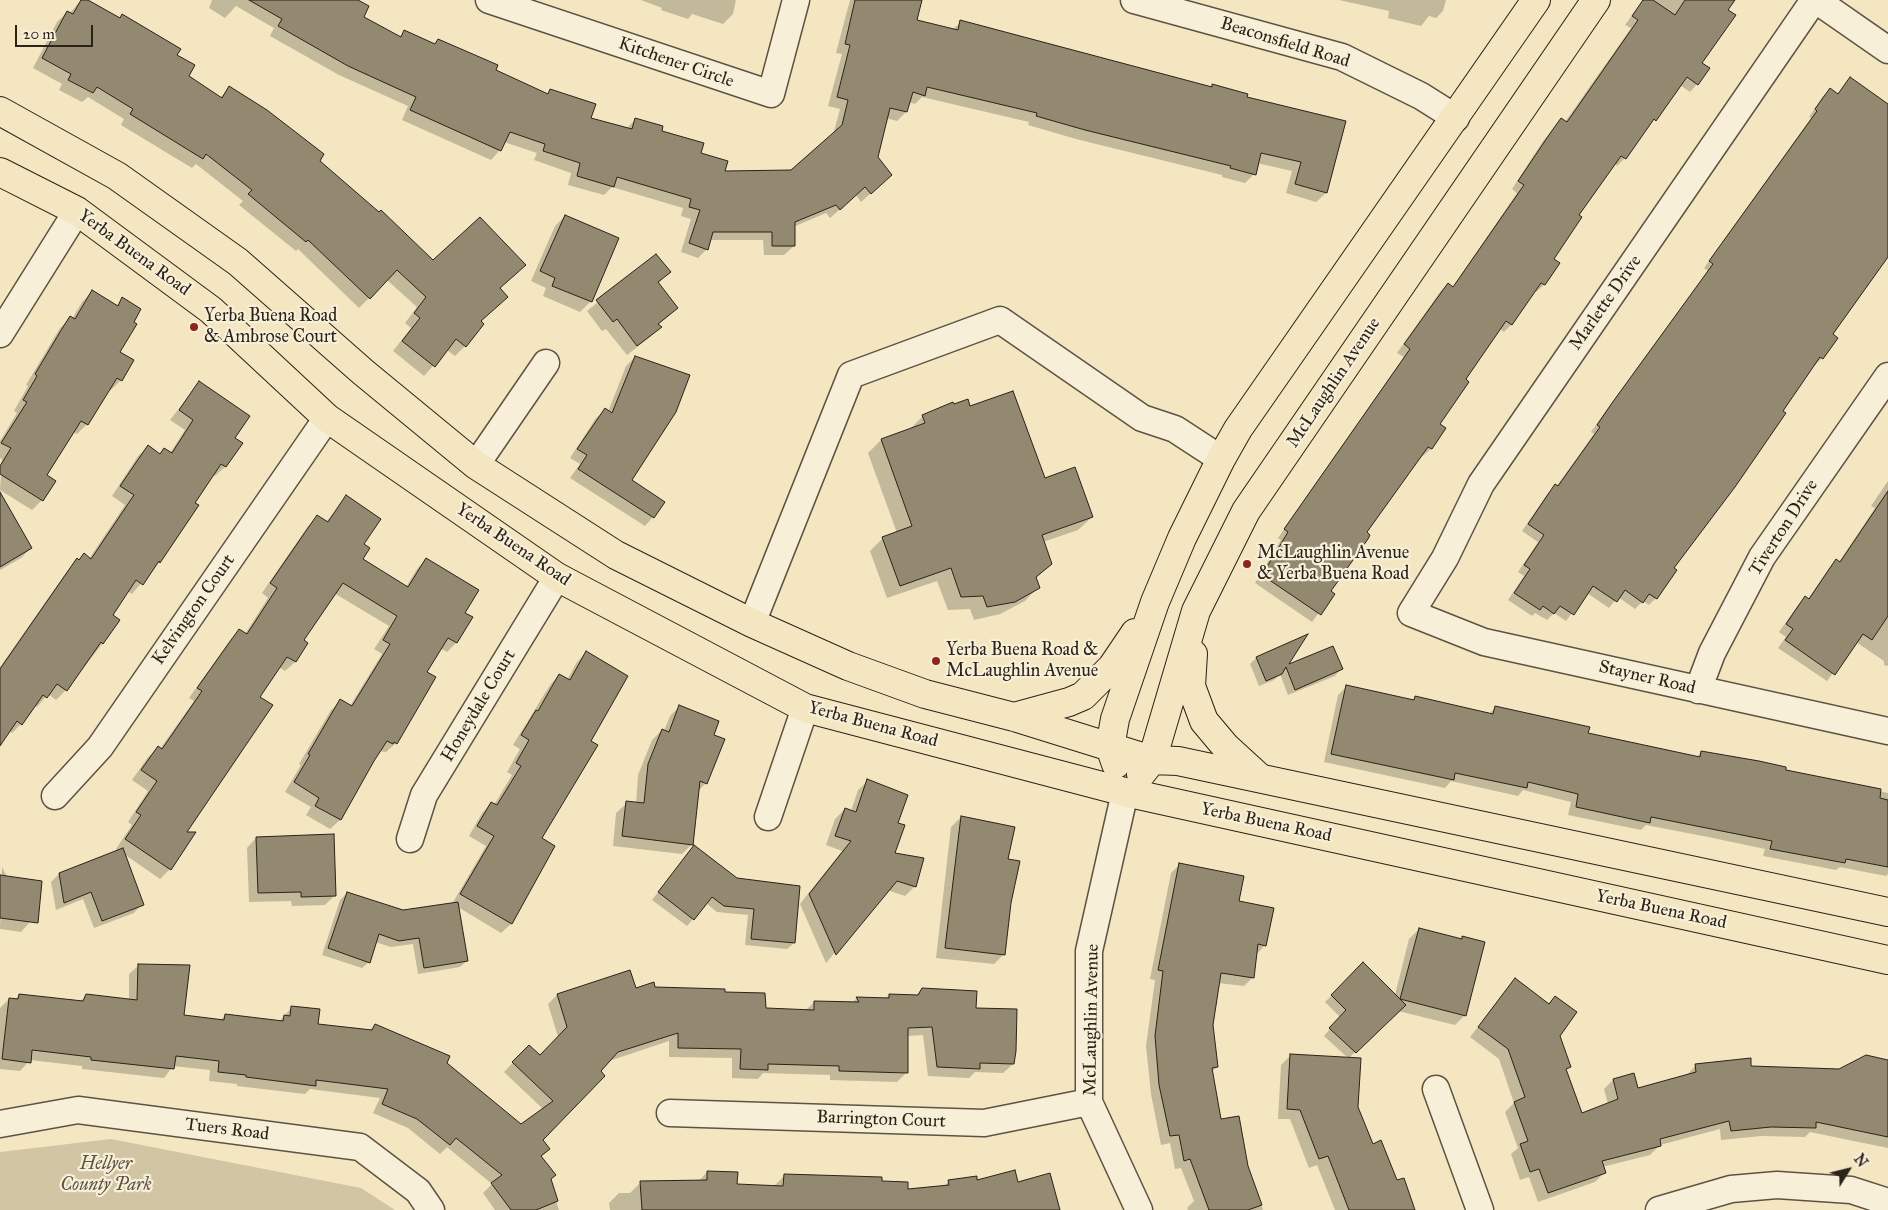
<!DOCTYPE html>
<html>
<head>
<meta charset="utf-8">
<style>
  body { margin:0 }
  #map { position:relative; width:1888px; height:1210px; overflow:hidden; background:#f3e6c1; font-family:"IM FELL Great Primer",serif }
  canvas { display:block }
  .north { position:absolute; left:1823px; top:1145px; width:50px; height:50px; -webkit-text-stroke:4px #f7efd7; paint-order:stroke; rotate:54deg; font-size:14px; font-weight:700; line-height:20px; text-align:center; color:#2b2219 }
  .north::after { content:''; display:block; margin:auto; width:18px; height:22px; background:#2b2219; clip-path:polygon(50% 0,100% 100%,50% 72%,0 100%) }
  .scale { position:absolute; left:15px; top:25px; width:78px; height:22px; box-sizing:border-box; border:2px solid #2b2219; border-top:0; padding-left:6px; font-size:15px; line-height:18px; white-space:nowrap; color:#2b2219; -webkit-text-stroke:4px #f7efd7; paint-order:stroke }
</style>
</head>
<body>
<div id="map">
<canvas width="1888" height="1210"></canvas>
<div class="north">N</div>
<div class="scale">20 m</div>
</div>
<script>
const context = document.querySelector('canvas').getContext('2d');
context.lineJoin = 'round';
function fillPath(path, color) { context.fillStyle = color; context.fill(path, 'evenodd'); }
const poly = rows => new Path2D(rows.map(r => 'M' + r).join(''));
function strokePath(path, color, width, dash) { context.strokeStyle = color; context.lineWidth = width; context.lineCap = dash ? 'butt' : 'round'; context.setLineDash(dash || []); context.stroke(path); }
function drawText(font, color, halo, rows, align = 'center') {
  context.font = font + ' "IM FELL Great Primer",serif'; context.lineWidth = 4.5; context.setLineDash([]); context.textBaseline = 'middle'; context.strokeStyle = halo; context.fillStyle = color; for (const [text, x, y, turn = 0] of rows) {
    context.save(); context.translate(x, y); context.rotate((+turn || 0) * Math.PI / 180); context.textAlign = isNaN(turn) ? turn : align; if (halo) context.strokeText(text, 0, 0); context.fillText(text, 0, 0); context.restore();
  }
}
fillPath(poly([
  [111,1139,361,1188,395,1210,0,1210,0,1152]
]), '#d1c5a4');
fillPath(poly([
  [81,0,85,0,176,55,187,76,220,98,229,88,318,161,433,262,499,289,465,346,455,356,447,350,424,376,393,351,411,328,405,323,417,307,387,280,359,308,298,249,296,251,239,205,243,201,196,164,192,168,121,125,124,119,88,97,82,102,59,90,62,84,33,68,57,22,67,12,70,13],
  [212,0,356,0,362,17,399,37,405,32,434,45,438,40,494,71,546,95,550,90,589,119,626,129,636,119,699,154,723,172,791,171,833,135,840,109,828,106,842,54,836,53,850,0,919,0,916,21,952,30,961,22,1211,88,1213,86,1246,98,1345,122,1326,193,1316,202,1286,193,1292,171,1257,163,1254,174,1245,183,1222,177,1222,175,1076,139,1028,125,1029,122,922,97,915,104,909,102,906,112,897,121,886,118,876,158,881,184,861,202,856,195,830,218,826,213,793,227,794,246,784,255,764,255,763,240,709,240,707,249,698,258,681,252,691,219,681,216,683,208,612,187,604,195,568,185,571,173,534,160,537,153,504,142,500,150,491,160,402,120,408,106,339,75,270,36,274,28,236,6,225,18,209,8],
  [641,0,736,0,733,14,723,24,692,14,688,19,661,10,662,8],
  [1339,0,1446,0,1443,11,1436,18,1429,16,1421,26,1388,18,1389,11],
  [1643,0,1733,0,1701,64,1697,84,1690,92,1680,85,1625,158,1617,166,1614,163,1577,216,1552,260,1558,263,1544,285,1536,292,1534,291,1512,324,1504,332,1499,328,1464,380,1439,424,1444,428,1431,449,1423,456,1421,454,1365,533,1330,591,1333,594,1312,622,1255,583,1281,540,1278,538,1404,357,1397,353,1440,292,1448,284,1452,288,1517,193,1512,189,1543,141,1561,120,1565,122,1631,28,1625,25],
  [1850,79,1888,105,1888,254,1831,334,1822,358,1815,365,1814,364,1672,568,1656,598,1649,605,1643,601,1635,609,1618,597,1609,608,1587,593,1566,621,1554,613,1547,620,1535,613,1532,616,1508,600,1524,576,1518,572,1538,542,1522,531,1548,493,1555,486,1556,487,1594,434,1591,432,1605,412,1708,271,1704,268,1811,118,1809,117,1823,96,1830,90,1837,94],
  [565,216,617,239,590,302,580,312,543,296,546,288,531,281,555,226],
  [656,255,669,272,658,284,677,308,658,325,660,327,650,337,627,355,606,329,602,331,587,311],
  [92,292,116,306,123,299,118,352,121,380,111,390,108,388,87,424,77,434,73,432,46,476,42,500,32,510,0,490,2,459,0,458,0,441,17,413,14,411,28,386,26,385,60,328,70,318,72,319,82,302],
  [635,357,630,480,653,517,645,526,570,478,580,464,570,458,596,418,605,410,608,412,626,366],
  [199,383,233,438,241,443,225,467,215,476,213,474,193,503,159,562,132,594,128,591,111,615,103,643,66,690,56,700,48,694,37,707,34,705,21,724,12,733,9,731,0,744,0,667,68,570,84,555,89,559,125,505,112,496,138,456,148,447,159,454,164,449,170,453,185,430,170,420],
  [953,405,970,408,1044,480,1092,517,1078,530,1043,542,1051,564,1035,579,1038,587,1025,601,1000,614,974,620,970,609,948,610,937,581,887,598,870,551,883,538,897,533,868,453,881,440,909,430,923,416],
  [1888,481,1888,666,1884,665,1884,661,1856,642,1827,681,1778,648,1786,637,1779,632,1798,605,1805,597,1808,599,1829,568,1837,560,1839,562,1875,508,1871,506],
  [0,494,31,548,21,558,0,570],
  [347,496,362,544,361,560,406,587,417,569,426,559,463,613,456,643,447,652,440,648,425,672,396,743,386,752,379,751,340,820,330,829,306,815,311,807,285,792,301,765,299,764,331,710,341,701,350,706,382,654,374,649,389,626,334,593,302,641,307,644,295,662,285,671,279,667,259,697,185,834,193,834,170,869,160,879,124,854,142,904,134,913,94,928,83,899,56,910,51,882,59,874,118,851,116,849,132,825,128,822,148,791,132,780,148,757,158,748,160,749,194,701,189,698,230,640,239,631,245,634,268,598,262,593,308,526,318,517,326,522],
  [586,653,589,742,541,839,553,847,511,924,501,933,458,907,467,961,460,967,418,974,413,944,391,947,375,942,369,962,362,968,322,955,340,900,347,893,403,912,452,904,486,846,469,836,482,813,492,803,494,805,512,775,507,772,520,749,513,745,550,685,559,675,567,680,577,662],
  [1256,658,1285,666,1341,669,1335,676,1288,695,1280,674,1274,680,1259,686,1250,664],
  [1346,687,1412,701,1416,698,1489,714,1495,708,1587,734,1696,758,1701,752,1888,793,1888,874,1886,876,1840,867,1836,870,1763,856,1765,849,1708,837,1646,825,1641,830,1568,815,1571,802,1523,790,1518,796,1451,781,1445,788,1324,762,1338,695],
  [680,706,712,735,706,783,697,792,692,844,682,854,613,846,616,813,627,803,636,804,638,775,652,740,662,730,664,731,670,716],
  [868,781,897,823,894,854,915,886,905,896,887,890,826,963,800,904,842,851,826,845,835,819,845,809,851,811,858,790],
  [961,817,1007,860,1010,903,1004,954,994,964,936,958,951,827],
  [256,838,335,895,325,905,292,906,291,901,249,902,247,848],
  [694,846,794,943,787,949,745,945,748,915,717,912,706,903,687,926,652,900],
  [1180,864,1238,902,1265,945,1256,955,1253,977,1244,986,1218,983,1212,1025,1217,1067,1211,1072,1220,1120,1247,1166,1263,1210,1188,1210,1187,1208,1194,1201,1181,1168,1175,1169,1170,1143,1161,1145,1151,1094,1146,1046,1155,980,1150,979,1171,873],
  [2,867,30,922,21,932,0,929],
  [1419,929,1461,940,1463,937,1465,1015,1455,1025,1398,1011,1349,1058,1357,1107,1372,1145,1414,1210,1335,1210,1317,1165,1309,1168,1290,1119,1278,1119,1281,1065,1291,1055,1348,1058,1324,1036,1340,1017,1325,1002,1363,964,1395,995,1409,939],
  [139,965,183,1016,220,1021,225,1015,279,1022,292,1007,316,1025,369,1031,375,1025,445,1064,520,1126,543,1109,504,1072,529,1046,540,1056,558,1037,548,1004,557,995,654,989,723,993,765,1010,805,1011,814,1002,852,1003,857,998,885,999,889,995,916,996,922,989,975,1009,1013,1064,1003,1073,975,1072,969,1078,928,1076,923,1035,907,1036,907,1072,897,1082,830,1080,830,1075,763,1073,758,1079,732,1078,732,1058,669,1057,669,1041,609,1061,542,1140,548,1149,541,1157,559,1210,495,1210,483,1193,492,1184,447,1147,440,1154,408,1128,373,1113,380,1098,310,1089,305,1094,237,1086,237,1084,209,1081,210,1070,173,1066,164,1078,82,1069,82,1066,30,1060,20,1071,0,1069,0,1008,9,999,15,1000,19,995,80,1002,87,995,129,1000,129,974],
  [1515,980,1548,1004,1555,997,1558,1036,1569,1067,1565,1070,1582,1115,1608,1104,1604,1089,1613,1080,1637,1089,1686,1076,1696,1065,1840,1071,1888,1061,1888,1148,1810,1132,1805,1137,1761,1136,1721,1140,1720,1129,1660,1145,1650,1155,1602,1167,1604,1173,1595,1182,1538,1202,1529,1177,1520,1180,1511,1154,1518,1148,1505,1112,1514,1103,1499,1059,1470,1037],
  [707,1172,736,1185,774,1186,784,1176,881,1182,906,1191,943,1187,949,1181,1017,1183,1059,1210,610,1210,609,1203,619,1193,630,1193,641,1182,699,1181]
]), '#0003');
const building = poly([
  [81,0,88,0,120,18,122,14,181,49,177,55,195,65,189,76,222,98,229,86,267,110,324,154,320,161,379,212,381,210,433,260,480,217,526,265,500,288,508,297,481,321,484,324,466,347,456,339,435,367,402,341,420,318,414,313,426,297,397,270,370,299,308,240,306,242,248,194,252,190,206,154,203,159,130,114,133,109,97,87,93,93,68,80,71,74,42,58,67,11,73,14,81,0],
  [249,0,358,0,369,6,364,17,401,37,404,30,435,44,438,39,498,65,496,70,548,94,550,89,596,104,591,118,632,129,635,118,663,126,662,131,704,143,701,153,728,161,725,171,791,170,842,125,848,100,837,97,850,45,845,44,855,0,922,0,917,20,958,30,960,20,1212,87,1212,84,1248,94,1247,97,1346,121,1327,193,1295,184,1301,162,1261,153,1256,175,1230,168,1231,166,1085,130,1036,116,1037,113,927,87,925,96,913,92,907,112,890,108,878,157,892,175,871,194,865,187,840,210,836,205,795,222,795,246,772,246,772,232,713,232,708,250,689,243,700,210,689,207,691,199,617,177,614,187,577,176,580,163,543,151,545,144,510,132,501,151,410,110,416,97,348,66,278,26,282,19,249,0],
  [1643,0,1653,0,1675,15,1685,0,1735,0,1728,10,1736,15,1702,63,1710,68,1698,85,1687,77,1656,121,1654,119,1626,159,1621,156,1579,215,1582,217,1554,259,1560,263,1545,285,1541,283,1512,325,1506,321,1466,379,1469,382,1440,424,1446,428,1432,449,1428,447,1367,532,1370,535,1368,539,1331,591,1335,594,1321,615,1262,575,1288,532,1284,529,1410,349,1404,344,1448,283,1453,287,1524,185,1518,181,1551,132,1561,118,1567,122,1638,20,1632,16,1643,0],
  [1850,77,1888,104,1888,257,1833,334,1838,338,1823,359,1820,357,1783,411,1786,413,1735,487,1674,568,1677,570,1657,599,1649,594,1643,603,1625,590,1617,602,1593,586,1574,615,1560,606,1554,614,1543,606,1540,610,1514,593,1530,569,1524,565,1544,535,1528,524,1555,484,1558,486,1600,427,1597,425,1612,403,1713,264,1709,261,1817,111,1815,109,1830,88,1838,94,1850,77],
  [565,215,619,238,592,302,552,286,555,278,540,271,565,215],
  [656,254,671,272,658,282,678,308,658,324,662,327,637,346,617,319,613,322,596,300,656,254],
  [92,290,118,306,122,297,141,309,134,322,137,324,120,352,134,360,122,381,117,378,88,425,81,421,47,475,56,481,43,501,0,474,0,466,11,448,1,443,27,402,23,400,37,376,35,374,60,332,70,316,75,319,92,290],
  [635,356,690,375,676,412,632,480,665,502,654,518,578,469,587,455,577,449,605,408,612,413,635,356],
  [199,381,250,416,235,438,243,443,226,467,221,464,195,503,199,505,160,563,159,561,143,585,136,580,113,615,120,620,103,644,101,642,67,691,57,684,47,698,43,695,22,725,17,721,0,746,0,669,77,558,79,560,84,553,91,559,134,495,120,486,148,445,160,454,164,448,172,453,193,420,179,410,199,381],
  [1013,391,1045,478,1075,467,1093,517,1042,535,1052,564,1036,577,1040,588,1015,602,987,607,983,596,961,597,951,568,900,586,882,537,912,526,881,439,925,423,922,415,953,402,954,404,968,399,970,406,1013,391],
  [1888,491,1888,616,1872,640,1863,634,1835,675,1785,640,1793,629,1786,624,1805,596,1809,599,1836,559,1840,562,1888,491],
  [0,492,32,548,0,567,0,492],
  [346,495,381,519,364,544,370,548,363,559,408,587,426,558,479,590,465,613,473,617,457,643,448,638,427,672,436,677,397,744,394,742,393,744,387,741,374,761,341,820,315,806,319,798,294,782,310,755,308,754,340,699,352,706,390,644,383,640,397,616,343,583,304,640,308,643,296,662,287,657,260,697,273,705,187,832,196,832,171,870,125,839,141,815,136,812,157,781,141,770,158,746,162,749,202,691,197,688,239,629,247,634,277,588,270,583,317,515,328,522,346,495],
  [1308,634,1289,664,1333,646,1343,669,1295,690,1286,667,1282,674,1266,681,1256,657,1308,634],
  [586,651,628,676,591,741,598,745,542,838,555,846,512,924,460,894,494,836,477,826,491,802,497,805,521,766,516,763,529,740,521,735,536,710,538,711,559,674,570,680,586,651],
  [1346,685,1414,700,1415,696,1493,714,1495,706,1590,727,1588,733,1700,757,1701,751,1759,761,1786,767,1786,770,1881,789,1880,798,1888,800,1888,867,1846,859,1845,863,1770,849,1772,841,1651,817,1650,823,1576,807,1578,794,1528,782,1527,788,1455,773,1454,780,1331,754,1346,685],
  [679,705,719,721,714,735,725,739,707,784,700,781,693,845,622,836,626,801,644,803,648,764,662,729,669,732,679,705],
  [867,779,908,795,898,823,905,825,895,853,924,858,916,887,897,881,836,955,809,894,851,841,835,836,845,808,856,812,867,779],
  [961,816,1015,827,1008,859,1020,861,1011,903,1005,955,945,948,961,816],
  [334,834,336,896,301,897,301,892,258,893,256,837,334,834],
  [694,845,737,878,800,886,795,943,751,939,754,909,724,906,712,897,694,920,658,892,694,845],
  [123,848,144,905,102,921,91,892,64,903,59,873,123,848],
  [1179,863,1244,876,1239,901,1274,908,1266,946,1258,944,1254,978,1221,973,1213,1025,1218,1067,1212,1068,1221,1119,1239,1116,1248,1166,1262,1205,1248,1210,1209,1210,1190,1159,1184,1161,1179,1135,1170,1136,1159,1085,1155,1036,1163,971,1158,970,1179,863],
  [0,875,42,881,38,923,0,918,0,875],
  [347,892,403,910,458,902,468,961,424,968,419,938,399,941,379,934,370,963,328,948,347,892],
  [1419,928,1462,939,1462,936,1485,942,1466,1016,1400,999,1419,928],
  [1363,962,1406,1005,1356,1053,1329,1028,1346,1010,1331,995,1363,962],
  [138,964,190,965,184,1015,224,1020,225,1014,283,1021,284,1015,290,1016,291,1006,320,1009,318,1024,372,1030,375,1024,450,1056,447,1063,521,1124,553,1101,512,1062,529,1045,540,1055,567,1027,557,994,630,970,636,988,654,982,655,987,725,989,725,992,765,993,766,1008,814,1010,814,1001,859,1002,856,997,889,998,889,994,918,995,922,988,977,991,976,1008,1017,1009,1016,1051,1014,1064,980,1063,980,1069,937,1067,932,1027,908,1028,908,1073,839,1071,839,1066,768,1064,768,1070,740,1069,741,1049,678,1048,678,1033,618,1052,601,1071,605,1076,543,1140,550,1149,541,1156,556,1175,551,1179,558,1201,536,1210,511,1210,491,1183,502,1175,456,1138,450,1145,417,1119,382,1104,388,1089,316,1080,316,1086,246,1077,246,1075,218,1072,219,1061,176,1056,174,1069,91,1060,91,1057,32,1050,31,1063,2,1059,9,998,18,999,19,994,83,1001,86,994,137,1000,138,964],
  [1515,978,1549,1004,1555,996,1577,1012,1560,1036,1571,1067,1566,1069,1582,1113,1618,1099,1613,1079,1634,1073,1638,1088,1696,1072,1695,1064,1751,1058,1751,1066,1839,1069,1866,1055,1888,1060,1888,1137,1816,1122,1816,1128,1771,1127,1731,1131,1729,1121,1660,1139,1661,1146,1602,1161,1606,1173,1548,1193,1539,1169,1530,1172,1520,1144,1528,1141,1514,1102,1525,1097,1508,1049,1478,1027,1515,978],
  [1290,1054,1361,1058,1358,1107,1373,1144,1381,1140,1397,1180,1404,1178,1415,1210,1349,1210,1328,1156,1319,1159,1300,1110,1287,1109,1290,1054],
  [1015,1170,1018,1182,1050,1173,1060,1210,642,1210,640,1181,707,1180,707,1171,738,1172,737,1184,783,1186,784,1174,882,1177,882,1181,908,1182,908,1189,949,1185,948,1180,977,1176,977,1180,1015,1170]
]);
fillPath(building, '#938870');
strokePath(building, '#2b2219', 1);
const minor = poly([
  [489,0,771,94,796,0],
  [1134,0,1342,57,1421,96,1456,118],
  [1814,0,1481,484,1445,558,1411,613,1484,642,1888,731],
  [1816,0,1888,50],
  [0,334,77,211],
  [476,465,546,363],
  [752,623,851,375,1000,320,1142,418,1175,429,1221,459],
  [1698,690,1712,653,1762,557,1888,376],
  [1125,792,1089,951,1089,1102,1139,1210],
  [55,796,100,747,327,418],
  [768,817,805,708],
  [410,839,424,795,557,577],
  [1436,1089,1480,1210],
  [670,1113,984,1123,1089,1102],
  [0,1124,78,1110,360,1147,418,1191,431,1210],
  [1659,1210,1731,1189,1777,1185,1851,1190,1888,1202]
]);
const major = poly([
  [0,111,117,176,238,262,363,372,476,465,616,555,752,623,848,666,925,694,1014,717,1152,760,1178,761,1888,912],
  [0,172,77,211,211,310,327,418,557,577,805,708,1125,792,1888,960],
  [1193,654,1191,686,1204,721,1225,746,1260,778],
  [1014,717,1069,702,1083,696,1112,667,1135,633],
  [1116,764,1110,747,1115,719,1155,602,1182,538,1221,459,1238,429,1536,0],
  [1141,774,1152,760,1196,611,1246,511,1596,0]
]);
strokePath(minor, '#5d5343', 29);
strokePath(major, '#2b2219', 30);
strokePath(minor, '#f7efd7', 26);
strokePath(major, '#f3e6c1', 28);
for (const [x, y, r, color] of [
  [194,327,5,"#8f2418"],
  [1247,564,5,"#8f2418"],
  [936,661,5,"#8f2418"]
]) { const dot = new Path2D(); dot.arc(x, y, r, 0, 2 * Math.PI); context.fillStyle = color; context.fill(dot); strokePath(dot, '#f7efd7', 2); }
drawText('18px', '#2b2219', '#f7efd7', [
  ["Beaconsfield Road",1285,43,17],
  ["Kitchener Circle",676,63,19],
  ["Yerba Buena Road",134,253,36],
  ["Marlette Drive",1606,303,-55],
  ["McLaughlin Avenue",1334,383,-56],
  ["Tiverton Drive",1784,528,-57],
  ["Yerba Buena Road",513,545,34],
  ["Kelvington Court",194,610,-55],
  ["Stayner Road",1647,678,13],
  ["Honeydale Court",479,706,-59],
  ["Yerba Buena Road",873,725,15],
  ["Yerba Buena Road",1266,823,12],
  ["Yerba Buena Road",1661,910,12],
  ["McLaughlin Avenue",1092,1020,-89],
  ["Barrington Court",881,1120,2],
  ["Tuers Road",227,1130,7]
]);
drawText('18px', '#2b2219', '#f7efd7', [
  ["Yerba Buena Road",204,317],
  ["& Ambrose Court",204,338],
  ["McLaughlin Avenue",1257,554],
  ["& Yerba Buena Road",1257,575],
  ["Yerba Buena Road &",946,651],
  ["McLaughlin Avenue",946,672]
], 'left');
drawText('italic 18px', '#5d5343', '#f7efd7', [
  ["Hellyer",106,1165],
  ["County Park",106,1186]
]);
</script>
</body>
</html>
